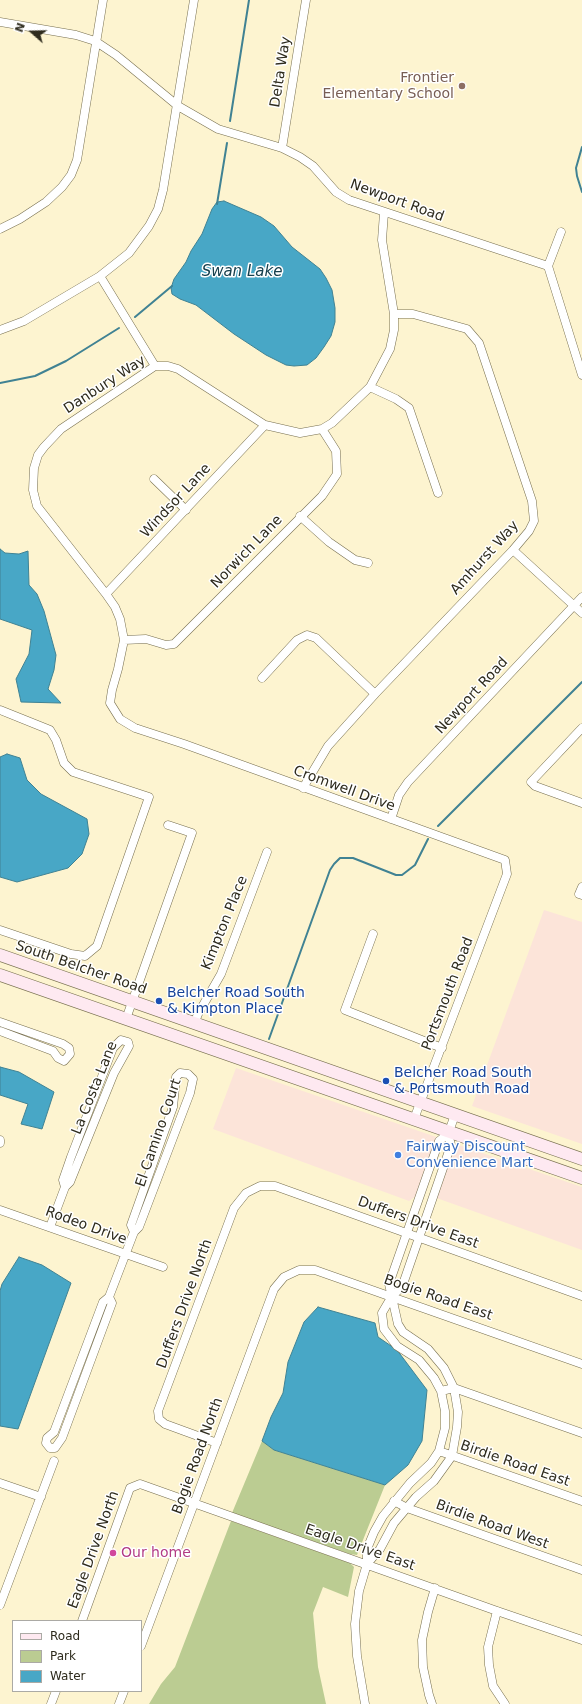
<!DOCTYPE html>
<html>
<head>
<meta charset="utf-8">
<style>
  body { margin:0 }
  #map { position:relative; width:582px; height:1704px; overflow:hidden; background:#fdf4d0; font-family:"DejaVu Sans",sans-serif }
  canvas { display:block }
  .legend { position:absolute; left:12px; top:1620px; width:130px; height:72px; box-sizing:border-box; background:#fff; border:1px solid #abaaa5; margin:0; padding:5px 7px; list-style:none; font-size:12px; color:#2e2b1d }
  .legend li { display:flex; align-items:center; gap:8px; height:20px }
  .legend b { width:20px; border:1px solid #abaaa5 }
  .north { position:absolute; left:12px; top:12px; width:40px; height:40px; -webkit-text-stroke:3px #fff; paint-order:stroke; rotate:290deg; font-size:11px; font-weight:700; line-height:16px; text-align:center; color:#2e2b1d }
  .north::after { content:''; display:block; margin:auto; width:14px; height:18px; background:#2e2b1d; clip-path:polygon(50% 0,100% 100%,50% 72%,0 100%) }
</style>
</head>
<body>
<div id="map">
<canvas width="582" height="1704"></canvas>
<ul class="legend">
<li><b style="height:5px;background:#fee9f1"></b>Road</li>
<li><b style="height:11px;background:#bbcc92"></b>Park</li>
<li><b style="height:11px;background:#48a7c6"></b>Water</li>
</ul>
<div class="north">N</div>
</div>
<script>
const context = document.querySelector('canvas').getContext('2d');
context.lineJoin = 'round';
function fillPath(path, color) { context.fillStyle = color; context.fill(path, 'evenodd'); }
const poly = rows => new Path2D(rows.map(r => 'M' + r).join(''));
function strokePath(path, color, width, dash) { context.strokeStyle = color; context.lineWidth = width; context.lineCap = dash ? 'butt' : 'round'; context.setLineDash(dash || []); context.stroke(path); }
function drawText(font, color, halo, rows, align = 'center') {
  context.font = font + ' "DejaVu Sans",sans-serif'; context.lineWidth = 3; context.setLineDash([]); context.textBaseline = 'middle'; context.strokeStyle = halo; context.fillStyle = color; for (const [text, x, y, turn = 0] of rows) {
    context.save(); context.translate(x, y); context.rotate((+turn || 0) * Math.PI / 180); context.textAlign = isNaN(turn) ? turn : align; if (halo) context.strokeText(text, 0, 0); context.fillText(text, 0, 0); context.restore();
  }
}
fillPath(poly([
  [544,910,582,922,582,1144,472,1106],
  [236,1068,442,1139,422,1192,409,1201,213,1129],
  [450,1142,582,1187,582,1250,431,1196]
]), '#fce4d9');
fillPath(poly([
  [262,1441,274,1450,385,1485,357,1555,350,1554,232,1513],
  [231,1521,350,1563,354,1567,348,1597,323,1587,313,1613,318,1667,326,1704,149,1704,161,1684,175,1667]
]), '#bbcc92');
const water = poly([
  [224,201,261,217,274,226,292,247,320,269,326,278,332,290,335,308,335,322,331,336,324,347,316,358,307,365,294,366,286,365,266,355,234,334,196,305,180,299,172,294,171,288,174,279,186,262,191,251,202,234,212,209,217,202,224,201],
  [0,549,5,553,19,554,28,551,29,585,37,594,44,611,56,655,54,670,48,689,61,703,21,702,16,679,29,654,32,630,0,619,0,549],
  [7,754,20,758,27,780,41,794,87,819,89,834,82,854,68,868,17,882,0,877,0,757,7,754],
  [0,1067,19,1072,54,1092,42,1129,21,1124,28,1104,0,1095,0,1067],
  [19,1257,42,1265,71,1283,18,1429,0,1426,0,1291,2,1284,19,1257],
  [318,1307,375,1323,378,1337,397,1350,427,1390,422,1441,408,1465,385,1485,274,1450,262,1441,271,1417,283,1393,288,1362,304,1322,318,1307]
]);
fillPath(water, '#48a7c6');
strokePath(water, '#408293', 1);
strokePath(poly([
  [230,121,249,0],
  [582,147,576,168,577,176,582,192],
  [217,204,227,143],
  [135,317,172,286],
  [0,383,35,376,66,361,119,328],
  [438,826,582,682],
  [269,1039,330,870,334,864,340,858,353,858,396,875,402,875,415,865,428,839]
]), '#408293', 2);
const street = poly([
  [0,22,76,35,95,41,116,55,178,106,218,129,282,148,300,157,313,166,336,192,349,200,548,266,582,375],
  [282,148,306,0],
  [384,213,382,240,394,314,394,330,390,349,370,387,332,423,322,429,300,433,265,425,178,369,168,366,155,366,61,429,44,447,38,455,34,468,33,490,37,506,106,594,115,607,120,619,124,640,118,669,112,690,110,703,120,719,135,728,184,744,505,860,507,874,414,1119],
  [0,229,20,219,46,202,62,187,71,175,77,160,103,0],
  [548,266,561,232],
  [100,276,155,366],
  [0,330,24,321,100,276,129,253,149,226,158,209,163,190,194,0],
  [370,387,396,399,409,408,438,493],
  [154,479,186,510],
  [300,516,329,542,355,560,368,563],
  [513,550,582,613],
  [106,594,265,425],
  [124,640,146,639,166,645,174,644,322,496,337,474,336,451,322,429],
  [262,678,297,640,307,635,316,638,375,694],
  [0,710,50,730,56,740,64,763,73,772,149,797,97,946,85,956,71,954,0,930],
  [582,728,531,782,535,786,582,803],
  [303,788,328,746,375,694,513,550,529,531,534,521,532,501,479,343,467,329,413,314,394,314],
  [391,819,399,795,408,782,582,597],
  [582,887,579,894,582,895],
  [373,934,345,1010,442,1048],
  [126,1019,192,833,168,825],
  [0,1022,63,1044,69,1048,70,1054,64,1061,58,1058,53,1051,0,1031],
  [194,1024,198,1014,221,974,267,852],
  [0,1140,0,1143],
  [0,1210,163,1267],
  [50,1227,65,1187,70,1182,114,1073,129,1046,128,1042,121,1040,113,1048,71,1157,63,1180,65,1187],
  [109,1297,112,1303,62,1438,55,1448,50,1448,46,1443,47,1438,54,1432,103,1302,109,1297,134,1232,139,1227,190,1093,193,1079,188,1074,180,1073,176,1077,173,1107,131,1225,134,1232],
  [441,1391,454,1388,582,1433],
  [217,1443,165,1424,159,1419,158,1411,234,1208,246,1193,260,1186,275,1186,582,1296],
  [439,1451,582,1501],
  [0,1483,41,1497],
  [394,1501,407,1508,582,1570],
  [367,1564,380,1549,394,1523,416,1497,434,1481,452,1456,457,1427,458,1412,454,1388,444,1368,428,1349,403,1332,398,1324,389,1284,439,1141,448,1134,455,1115],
  [0,1605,54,1461],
  [497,1611,488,1647,489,1665,493,1686,505,1704],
  [82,1621,130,1488,140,1484,497,1611,582,1640],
  [141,1646,274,1289,284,1277,299,1270,315,1270,582,1364],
  [51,1704,56,1691],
  [119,1704,124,1691],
  [365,1704,357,1656,355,1624,359,1591,367,1564,367,1549,374,1532,383,1516,410,1483,431,1463,439,1451,445,1428,445,1411,441,1391,434,1378,419,1360,397,1346,384,1329,382,1313,392,1296,402,1287,451,1145,448,1134],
  [432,1704,429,1695,423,1667,422,1640,428,1612,435,1588]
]);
const secondary = poly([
  [0,955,582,1159],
  [0,975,582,1178]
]);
strokePath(street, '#776f4f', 9);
strokePath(secondary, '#776f4f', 13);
strokePath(street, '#fff', 8);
strokePath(secondary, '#fee9f1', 12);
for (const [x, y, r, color] of [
  [462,86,4,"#8d6e63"],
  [159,1001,4,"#1a4fb4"],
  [386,1081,4,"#1a4fb4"],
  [398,1155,4,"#3f7fe0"],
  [113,1553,4,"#d1479c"]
]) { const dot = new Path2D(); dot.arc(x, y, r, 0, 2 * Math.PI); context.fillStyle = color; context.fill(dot); strokePath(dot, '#fff', 1.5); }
drawText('14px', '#2e2b1d', '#fff', [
  ["Delta Way",281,72,-81],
  ["Newport Road",397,201,20],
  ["Danbury Way",105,385,-33],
  ["Windsor Lane",176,501,-47],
  ["Norwich Lane",247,552,-46],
  ["Amhurst Way",485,558,-48],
  ["Newport Road",472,696,-47],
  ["Cromwell Drive",344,789,20],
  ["Kimpton Place",225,923,-68],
  ["South Belcher Road",81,968,19],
  ["Portsmouth Road",448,994,-69],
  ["La Costa Lane",95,1088,-68],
  ["El Camino Court",159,1133,-71],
  ["Duffers Drive East",418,1223,20],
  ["Rodeo Drive",86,1226,20],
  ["Bogie Road East",438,1298,19],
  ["Duffers Drive North",185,1304,-70],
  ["Bogie Road North",198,1456,-70],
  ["Birdie Road East",515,1464,19],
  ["Birdie Road West",492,1525,20],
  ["Eagle Drive East",360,1548,19],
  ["Eagle Drive North",94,1550,-70]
]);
drawText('14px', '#785e54', '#fff', [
  ["Frontier",454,78],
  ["Elementary School",454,94]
], 'right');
drawText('14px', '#164399', '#fff', [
  ["Belcher Road South",167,993],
  ["& Kimpton Place",167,1009],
  ["Belcher Road South",394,1073],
  ["& Portsmouth Road",394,1089]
], 'left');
drawText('14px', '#366cbe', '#fff', [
  ["Fairway Discount",406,1147],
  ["Convenience Mart",406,1163]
], 'left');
drawText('14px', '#b23c85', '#fff', [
  ["Our home",121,1553]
], 'left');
drawText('italic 15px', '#16404e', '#fff', [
  ["Swan Lake",242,272]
]);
</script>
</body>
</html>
